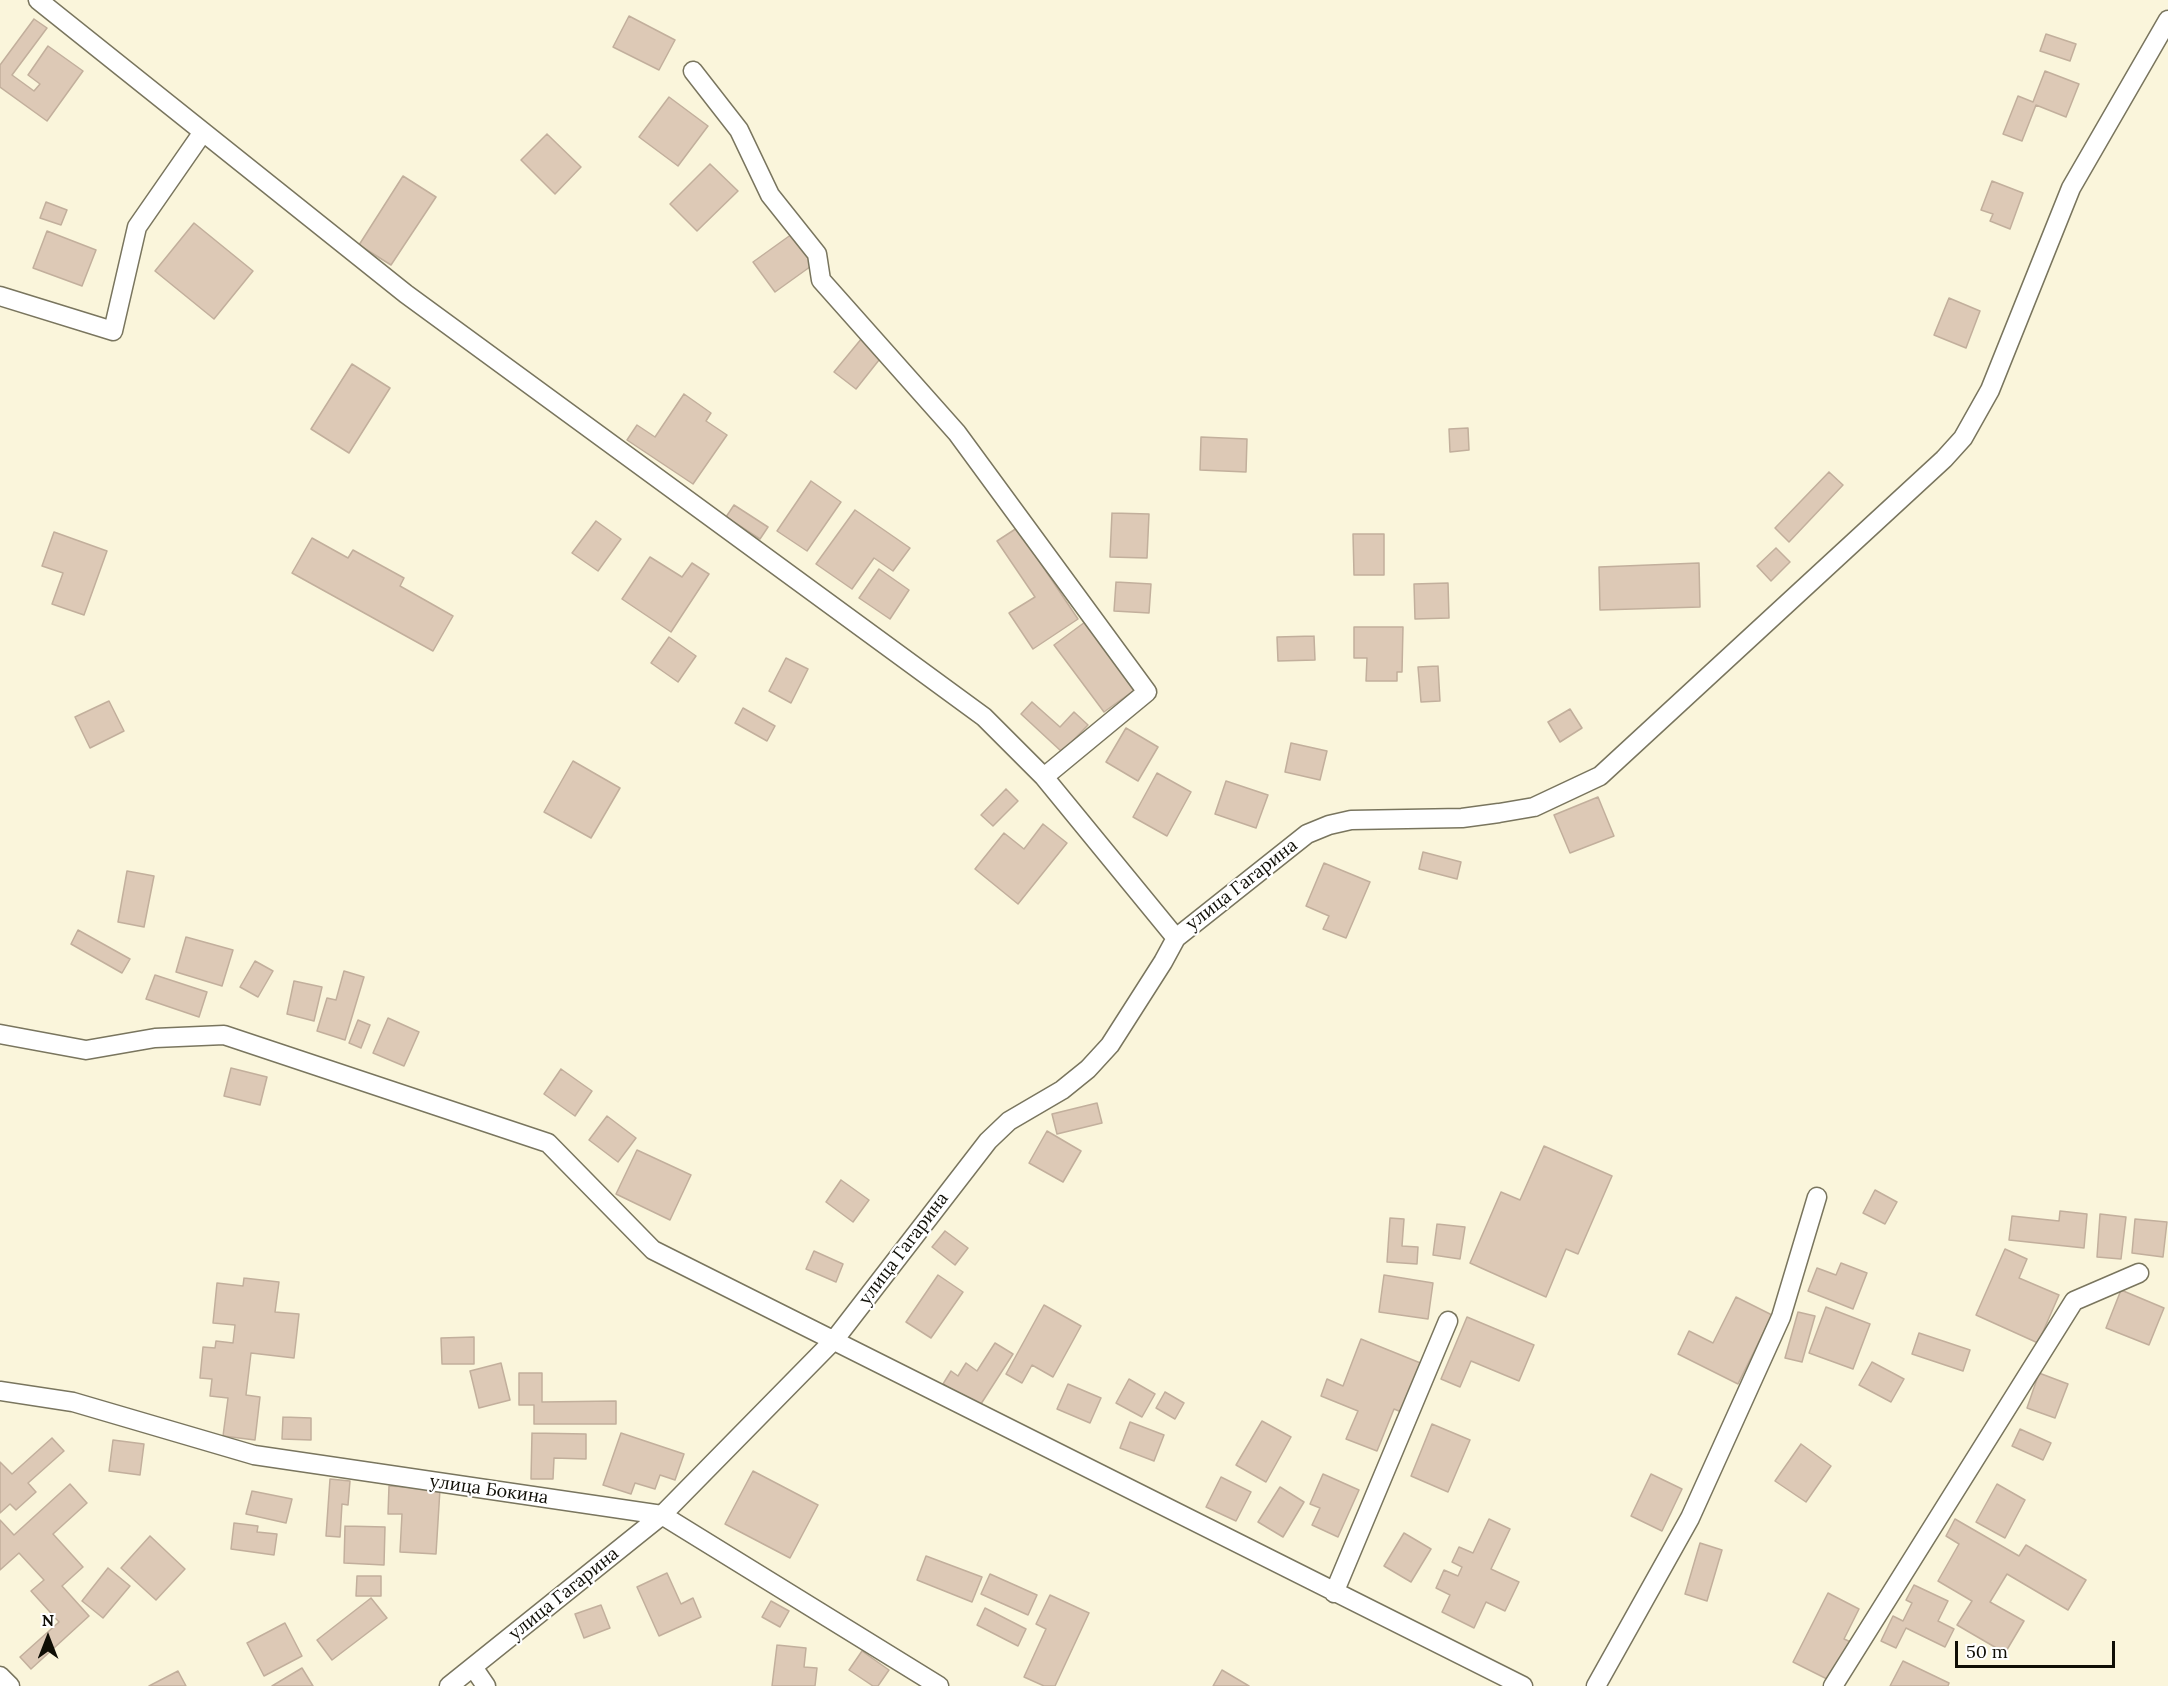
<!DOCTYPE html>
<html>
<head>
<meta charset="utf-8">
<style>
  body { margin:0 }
  #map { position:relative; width:2168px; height:1686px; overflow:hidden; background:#faf5db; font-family:Lora,serif }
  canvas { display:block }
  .north { position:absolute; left:18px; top:1608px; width:60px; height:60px; -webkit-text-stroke:4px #fff; paint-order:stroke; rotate:0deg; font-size:16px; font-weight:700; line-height:24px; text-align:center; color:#0f0e06 }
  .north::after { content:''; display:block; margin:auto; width:21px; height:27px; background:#0f0e06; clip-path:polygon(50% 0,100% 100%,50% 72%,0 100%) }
  .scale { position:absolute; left:1955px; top:1641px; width:160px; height:27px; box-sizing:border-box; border:3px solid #0f0e06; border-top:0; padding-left:8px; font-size:18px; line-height:21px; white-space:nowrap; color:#0f0e06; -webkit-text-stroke:4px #fff; paint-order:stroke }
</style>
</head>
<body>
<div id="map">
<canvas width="2168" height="1686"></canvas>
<div class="north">N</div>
<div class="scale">50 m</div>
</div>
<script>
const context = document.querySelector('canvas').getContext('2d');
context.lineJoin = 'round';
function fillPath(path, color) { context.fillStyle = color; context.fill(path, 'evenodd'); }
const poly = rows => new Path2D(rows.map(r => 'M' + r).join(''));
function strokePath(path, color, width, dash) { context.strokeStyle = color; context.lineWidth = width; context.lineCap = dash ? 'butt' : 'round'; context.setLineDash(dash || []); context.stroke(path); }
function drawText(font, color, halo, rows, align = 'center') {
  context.font = font + ' Lora,serif'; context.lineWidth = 4.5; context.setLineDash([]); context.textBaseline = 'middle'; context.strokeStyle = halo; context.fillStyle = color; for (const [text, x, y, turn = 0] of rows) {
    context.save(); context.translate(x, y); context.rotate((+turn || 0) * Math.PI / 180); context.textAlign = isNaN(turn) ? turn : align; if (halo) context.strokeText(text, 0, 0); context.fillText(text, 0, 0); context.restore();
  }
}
const building = poly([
  [629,16,675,40,659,70,613,47,629,16],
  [34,19,47,28,12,75,34,91,40,84,28,75,48,46,83,71,47,121,0,87,0,65,34,19],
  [2046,34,2076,44,2070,61,2040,51,2046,34],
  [2045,71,2079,84,2066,117,2036,105,2022,141,2003,134,2018,96,2033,102,2045,71],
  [669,97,708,126,678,166,639,137,669,97],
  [547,134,581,167,555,194,521,160,547,134],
  [710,164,738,191,697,231,670,204,710,164],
  [403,176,436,197,391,265,359,245,403,176],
  [1992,181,2023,193,2010,229,1990,221,1993,214,1981,210,1992,181],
  [46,202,67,210,61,225,40,218,46,202],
  [194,223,253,271,214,319,155,271,194,223],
  [47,231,96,250,82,286,33,268,47,231],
  [792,234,814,264,775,292,753,262,792,234],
  [1949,298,1980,311,1966,348,1934,335,1949,298],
  [862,338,883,355,856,389,834,372,862,338],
  [352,364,390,388,349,453,311,429,352,364],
  [684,394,711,413,706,421,727,435,693,484,627,440,637,425,655,437,684,394],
  [1468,428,1469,450,1450,452,1449,429,1468,428],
  [1201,437,1247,439,1246,472,1200,470,1201,437],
  [1829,472,1843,485,1789,542,1775,528,1829,472],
  [811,481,841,502,807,551,777,531,811,481],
  [734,505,768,527,760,539,726,517,734,505],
  [855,510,910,548,893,571,874,558,852,589,816,564,855,510],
  [1112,513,1149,514,1147,558,1110,557,1112,513],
  [596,521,621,539,598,571,572,553,596,521],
  [1017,528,1078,619,1033,649,1009,613,1035,597,997,541,1017,528],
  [54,532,107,551,84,615,52,604,63,573,42,566,54,532],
  [1353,534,1384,534,1384,575,1354,575,1353,534],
  [312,538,348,558,353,550,404,578,400,586,453,616,433,651,292,573,312,538],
  [1776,548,1790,562,1771,581,1757,566,1776,548],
  [650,557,682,577,692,563,709,574,671,632,622,599,650,557],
  [1699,563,1700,607,1600,610,1599,567,1699,563],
  [879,569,909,590,890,619,859,598,879,569],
  [1116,582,1151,584,1149,613,1114,611,1116,582],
  [1448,583,1449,618,1415,619,1414,584,1448,583],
  [1085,622,1136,689,1104,712,1054,645,1085,622],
  [1354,627,1403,627,1402,672,1397,672,1397,681,1366,681,1367,658,1354,658,1354,627],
  [1314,636,1315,660,1278,661,1277,637,1314,636],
  [669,637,696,656,678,682,651,663,669,637],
  [786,658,808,669,791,703,769,691,786,658],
  [1438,666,1440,701,1421,702,1418,667,1438,666],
  [109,701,124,731,90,748,75,717,109,701],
  [1032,702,1060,727,1074,712,1088,725,1062,752,1021,714,1032,702],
  [743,708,775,726,767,741,735,723,743,708],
  [1570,709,1582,728,1560,742,1548,722,1570,709],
  [1126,728,1158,747,1138,781,1106,762,1126,728],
  [1291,743,1327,751,1320,780,1285,772,1291,743],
  [573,761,620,788,591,838,544,812,573,761],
  [1157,773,1191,792,1167,836,1133,817,1157,773],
  [1226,781,1268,795,1256,828,1215,814,1226,781],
  [1006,789,1018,801,993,826,981,815,1006,789],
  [1598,797,1614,836,1570,853,1554,815,1598,797],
  [1043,824,1067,843,1018,904,975,869,1004,833,1024,849,1043,824],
  [1423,852,1461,862,1457,879,1419,869,1423,852],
  [1324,863,1370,882,1346,938,1323,929,1329,916,1306,906,1324,863],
  [127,871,154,876,144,927,118,922,127,871],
  [78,930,130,959,122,973,71,944,78,930],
  [186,937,233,950,222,986,176,972,186,937],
  [255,961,273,971,258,997,240,987,255,961],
  [344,971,364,977,345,1040,317,1031,327,998,336,1000,344,971],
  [155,975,207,992,199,1017,146,999,155,975],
  [294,981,322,987,314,1021,287,1014,294,981],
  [388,1018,419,1032,404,1066,373,1053,388,1018],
  [358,1020,370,1025,361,1048,349,1043,358,1020],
  [231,1068,267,1077,260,1105,224,1096,231,1068],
  [561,1069,592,1091,575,1116,544,1094,561,1069],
  [1097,1103,1102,1123,1057,1134,1052,1114,1097,1103],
  [607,1116,636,1138,618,1162,589,1140,607,1116],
  [1047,1131,1081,1151,1063,1182,1029,1163,1047,1131],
  [1544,1146,1612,1176,1578,1254,1566,1249,1546,1297,1470,1263,1501,1192,1520,1200,1544,1146],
  [637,1150,691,1175,670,1220,616,1194,637,1150],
  [841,1180,869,1200,853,1222,826,1202,841,1180],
  [1875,1190,1897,1202,1885,1224,1863,1213,1875,1190],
  [2060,1211,2087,1214,2084,1248,2009,1240,2012,1216,2059,1221,2060,1211],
  [2100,1214,2126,1217,2121,1259,2097,1257,2100,1214],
  [1390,1218,1404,1219,1402,1246,1418,1247,1417,1264,1387,1262,1390,1218],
  [2135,1219,2167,1222,2163,1257,2132,1253,2135,1219],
  [1437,1224,1465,1227,1460,1259,1433,1255,1437,1224],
  [945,1231,968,1248,955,1265,932,1247,945,1231],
  [2005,1249,2027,1259,2019,1278,2059,1295,2038,1343,1976,1315,2005,1249],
  [814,1251,843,1264,836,1282,806,1269,814,1251],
  [1841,1263,1867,1273,1853,1309,1808,1291,1817,1268,1836,1275,1841,1263],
  [938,1275,963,1292,931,1338,906,1322,938,1275],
  [1384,1275,1433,1283,1428,1319,1379,1312,1384,1275],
  [244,1278,279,1282,275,1312,299,1314,294,1358,251,1353,246,1395,260,1397,255,1440,223,1436,228,1398,210,1396,212,1379,200,1378,203,1347,215,1348,216,1341,233,1343,235,1325,213,1323,217,1283,243,1286,244,1278],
  [2121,1290,2164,1308,2149,1345,2106,1328,2121,1290],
  [1736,1297,1772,1315,1738,1384,1678,1354,1689,1331,1713,1343,1736,1297],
  [1044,1305,1081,1326,1053,1377,1032,1365,1022,1383,1006,1374,1044,1305],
  [1826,1307,1870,1324,1853,1369,1809,1353,1826,1307],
  [1798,1312,1815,1316,1802,1362,1785,1358,1798,1312],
  [1467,1317,1534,1345,1519,1381,1471,1361,1460,1387,1441,1379,1467,1317],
  [1919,1333,1970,1350,1963,1371,1912,1354,1919,1333],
  [474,1337,474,1364,442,1364,441,1338,474,1337],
  [1361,1339,1423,1364,1404,1413,1394,1409,1377,1451,1346,1439,1358,1411,1321,1396,1327,1379,1343,1386,1361,1339],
  [995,1343,1013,1354,979,1407,943,1384,951,1371,958,1376,966,1363,977,1371,995,1343],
  [1872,1362,1904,1379,1891,1402,1859,1385,1872,1362],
  [501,1363,510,1400,479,1408,470,1371,501,1363],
  [519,1373,542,1373,542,1402,616,1401,616,1424,534,1424,534,1405,519,1405,519,1373],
  [2039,1373,2068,1384,2055,1418,2027,1408,2039,1373],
  [1129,1379,1155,1394,1142,1417,1116,1403,1129,1379],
  [1068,1384,1101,1398,1090,1423,1057,1409,1068,1384],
  [1165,1392,1184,1403,1175,1419,1156,1408,1165,1392],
  [283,1417,311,1418,311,1440,282,1439,283,1417],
  [1262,1421,1291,1437,1266,1482,1236,1465,1262,1421],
  [1130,1422,1164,1435,1154,1461,1120,1448,1130,1422],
  [1432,1424,1470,1440,1448,1492,1411,1476,1432,1424],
  [2020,1429,2051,1443,2043,1460,2012,1446,2020,1429],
  [532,1433,586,1434,586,1459,554,1458,553,1479,531,1479,532,1433],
  [621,1433,684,1454,675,1480,660,1475,655,1489,635,1483,631,1494,603,1485,621,1433],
  [52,1438,64,1451,28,1483,36,1492,16,1510,10,1504,0,1513,0,1462,12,1474,52,1438],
  [113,1440,144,1444,140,1475,109,1471,113,1440],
  [1801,1444,1831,1466,1806,1502,1775,1481,1801,1444],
  [753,1471,818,1505,790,1558,725,1524,753,1471],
  [1323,1474,1359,1490,1338,1537,1312,1525,1320,1508,1310,1504,1323,1474],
  [1651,1474,1682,1489,1662,1531,1631,1516,1651,1474],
  [1221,1477,1251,1492,1236,1521,1206,1507,1221,1477],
  [330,1479,350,1481,348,1505,342,1504,340,1537,326,1536,330,1479],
  [70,1484,87,1503,53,1534,83,1567,62,1586,89,1616,31,1669,20,1657,59,1622,31,1591,44,1580,19,1553,0,1570,0,1520,14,1535,70,1484],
  [1997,1484,2025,1500,2005,1538,1976,1522,1997,1484],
  [389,1486,440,1489,436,1554,400,1552,402,1514,388,1514,389,1486],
  [1280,1487,1304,1502,1283,1537,1258,1522,1280,1487],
  [252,1491,292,1499,286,1523,246,1514,252,1491],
  [1489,1519,1510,1529,1491,1569,1519,1582,1505,1611,1486,1602,1474,1628,1442,1612,1450,1595,1436,1588,1444,1570,1458,1576,1462,1567,1452,1562,1459,1547,1473,1553,1489,1519],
  [1955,1519,2019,1556,2026,1545,2086,1580,2068,1610,2007,1574,1990,1602,2024,1621,2005,1653,1957,1625,1972,1601,1938,1581,1959,1544,1946,1536,1955,1519],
  [234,1523,258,1526,257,1532,277,1534,274,1555,231,1549,234,1523],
  [345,1526,385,1527,384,1565,344,1563,345,1526],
  [1404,1533,1431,1549,1411,1582,1384,1566,1404,1533],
  [150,1536,185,1569,156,1600,121,1568,150,1536],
  [1700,1543,1722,1550,1707,1601,1685,1594,1700,1543],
  [926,1556,982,1577,972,1602,917,1580,926,1556],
  [108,1568,130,1586,103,1618,82,1601,108,1568],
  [667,1573,681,1604,693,1598,701,1617,659,1636,637,1587,667,1573],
  [990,1574,1037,1595,1028,1615,981,1594,990,1574],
  [357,1576,381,1576,381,1596,356,1596,357,1576],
  [1914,1585,1948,1601,1938,1621,1954,1629,1945,1647,1906,1628,1896,1648,1881,1641,1893,1616,1903,1621,1912,1603,1906,1600,1914,1585],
  [1828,1593,1859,1609,1844,1639,1851,1642,1831,1681,1793,1662,1828,1593],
  [1050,1595,1089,1613,1055,1686,1044,1686,1024,1677,1046,1629,1036,1624,1050,1595],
  [371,1598,387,1618,332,1660,317,1640,371,1598],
  [771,1601,789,1611,780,1627,762,1617,771,1601],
  [601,1605,610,1628,584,1638,575,1614,601,1605],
  [985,1608,1026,1629,1018,1646,977,1625,985,1608],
  [285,1623,302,1656,264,1676,247,1643,285,1623],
  [777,1645,806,1648,804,1667,817,1668,815,1686,772,1686,777,1645],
  [862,1651,889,1670,878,1686,873,1686,849,1670,862,1651],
  [1903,1661,1949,1683,1948,1686,1890,1686,1903,1661],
  [302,1668,313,1686,272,1686,302,1668],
  [1222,1670,1249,1686,1213,1686,1222,1670],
  [178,1671,186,1686,149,1686,178,1671]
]);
fillPath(building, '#ddc9b6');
strokePath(building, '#c2af9c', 1.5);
const street = poly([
  [38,0,406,294,984,717,1044,777,1176,938],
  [693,71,739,130,770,195,817,254,821,280,957,433,1147,692,1044,777],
  [0,296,113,331,137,227,203,132],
  [0,1034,86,1050,155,1038,224,1035,548,1143,653,1250,1523,1686],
  [0,1391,73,1402,254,1455,662,1515,939,1686],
  [1334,1593,1448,1321],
  [473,1667,486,1686],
  [0,1676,10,1686],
  [449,1686,662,1515,835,1339,988,1141,1009,1121,1062,1090,1088,1069,1110,1045,1163,962,1176,938,1307,834,1329,825,1351,820,1462,818,1499,813,1534,807,1600,776,1944,459,1963,438,1990,390,2071,188,2168,20],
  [1596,1686,1690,1518,1781,1317,1817,1197],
  [1833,1686,2074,1301,2139,1273]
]);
strokePath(street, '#79755e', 21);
strokePath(street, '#fff', 18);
drawText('18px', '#0f0e06', '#fff', [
  ["улица Гагарина",1242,885,-38],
  ["улица Гагарина",904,1249,-53],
  ["улица Бокина",489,1490,8],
  ["улица Гагарина",564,1594,-39]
]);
</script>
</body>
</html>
